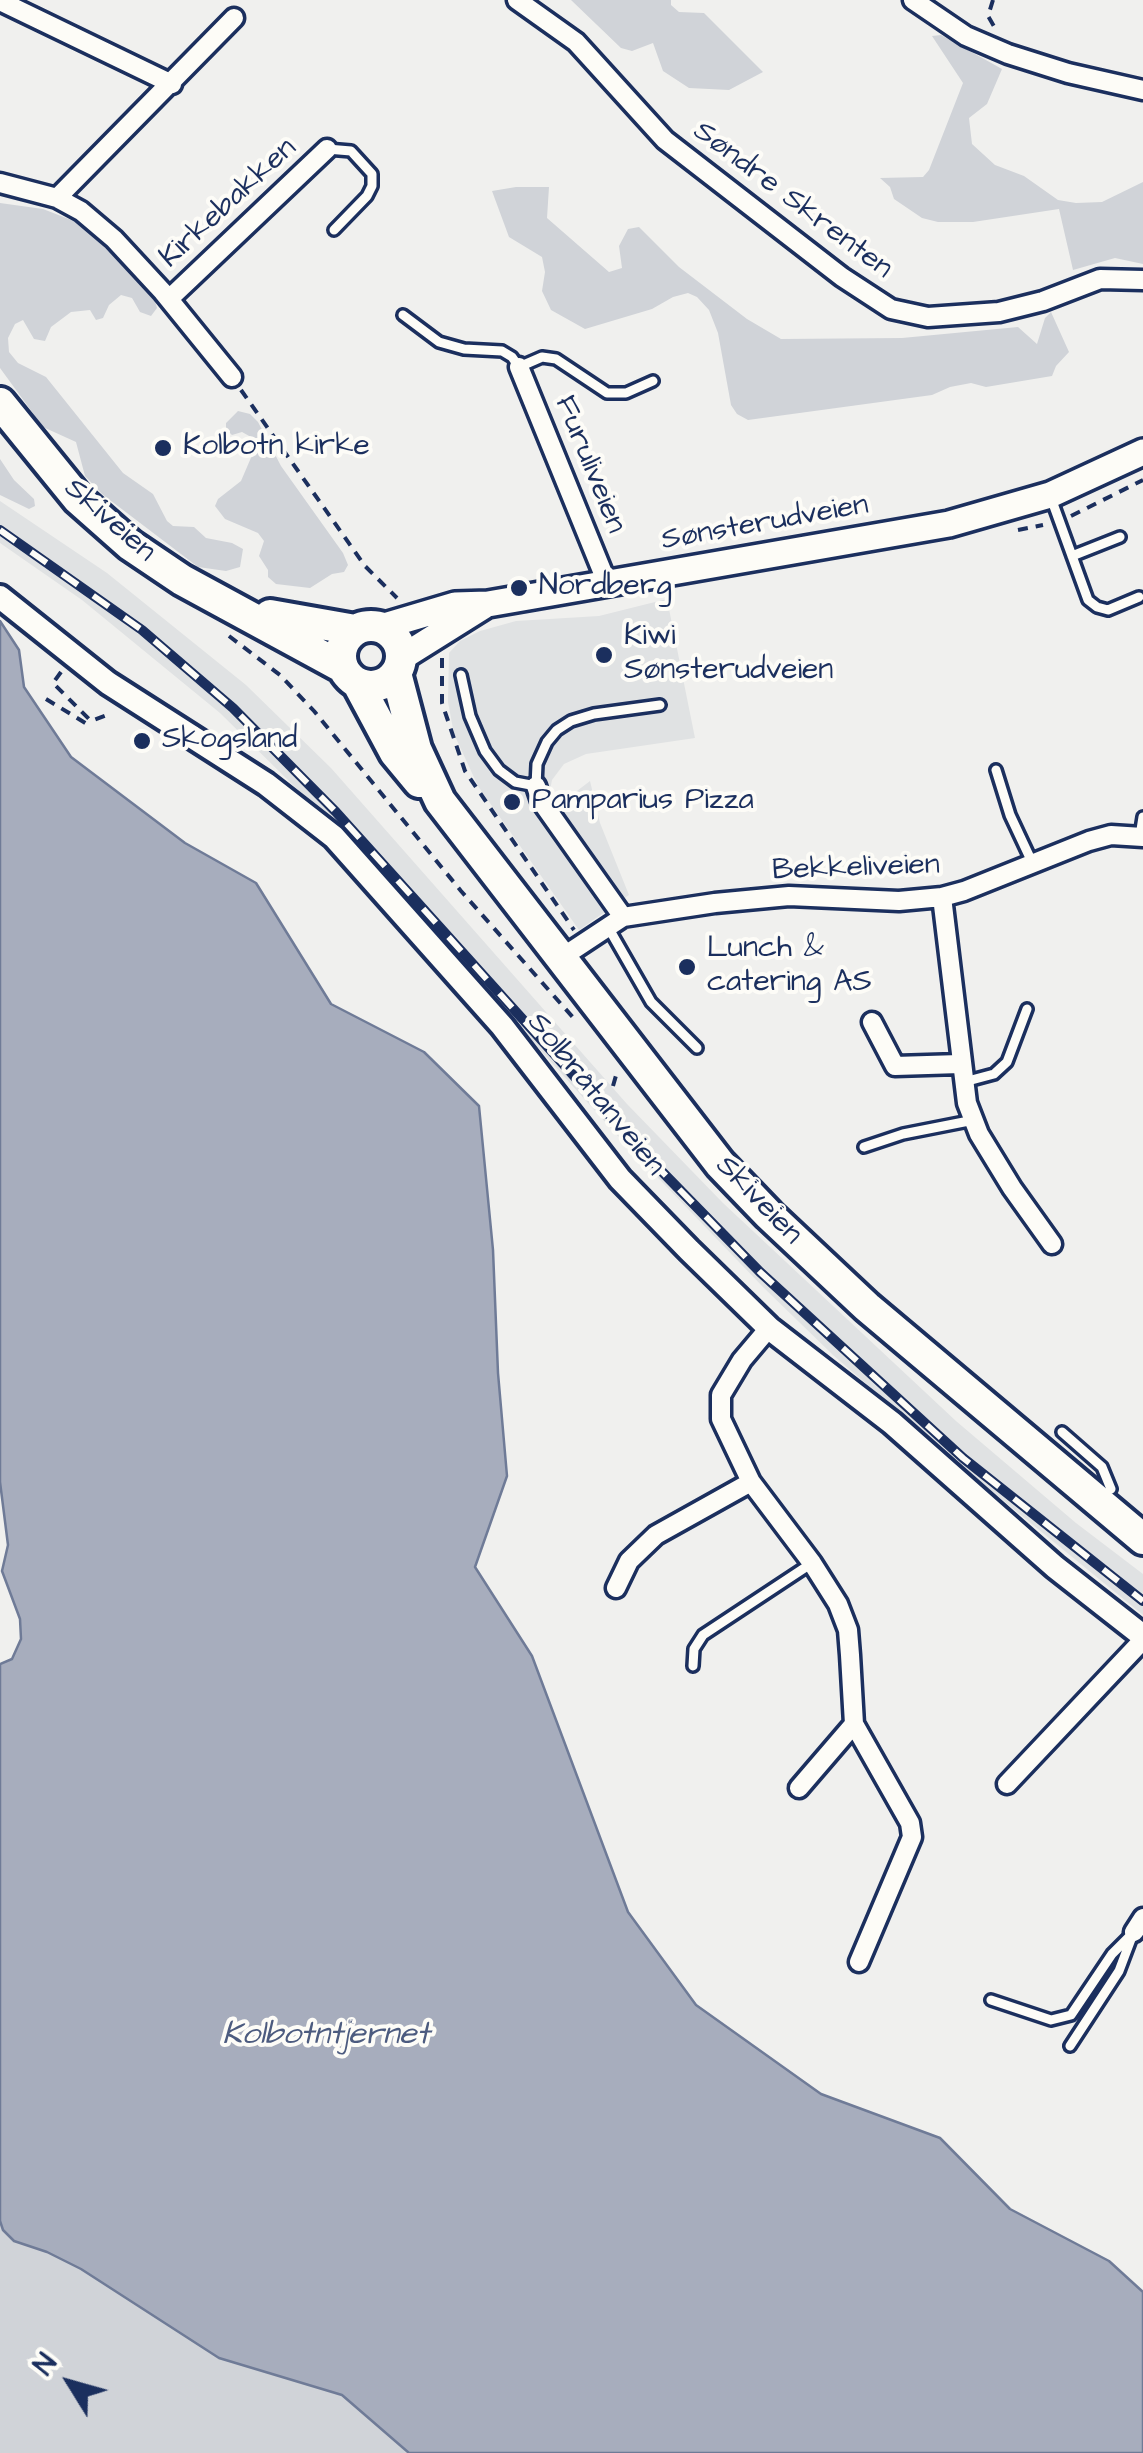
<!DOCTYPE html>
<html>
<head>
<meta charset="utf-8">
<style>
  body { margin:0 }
  #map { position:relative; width:1143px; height:2453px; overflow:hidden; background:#f0f0ee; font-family:"Architects Daughter",sans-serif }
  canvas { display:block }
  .north { position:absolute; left:20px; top:2333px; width:100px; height:100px; -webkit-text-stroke:8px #fdfcf7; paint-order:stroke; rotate:307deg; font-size:28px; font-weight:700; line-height:40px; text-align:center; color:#1b2f5e }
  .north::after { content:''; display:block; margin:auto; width:35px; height:45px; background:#1b2f5e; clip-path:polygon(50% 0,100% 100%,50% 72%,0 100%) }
</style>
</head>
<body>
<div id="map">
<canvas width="1143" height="2453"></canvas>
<div class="north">N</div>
</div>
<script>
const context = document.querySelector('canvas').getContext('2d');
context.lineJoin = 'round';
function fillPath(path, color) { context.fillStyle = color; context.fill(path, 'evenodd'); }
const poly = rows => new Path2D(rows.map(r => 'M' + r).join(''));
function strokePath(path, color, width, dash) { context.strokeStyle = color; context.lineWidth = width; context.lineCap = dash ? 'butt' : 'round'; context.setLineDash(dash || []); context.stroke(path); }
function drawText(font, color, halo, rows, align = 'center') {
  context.font = font + ' "Architects Daughter",sans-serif'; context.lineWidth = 8; context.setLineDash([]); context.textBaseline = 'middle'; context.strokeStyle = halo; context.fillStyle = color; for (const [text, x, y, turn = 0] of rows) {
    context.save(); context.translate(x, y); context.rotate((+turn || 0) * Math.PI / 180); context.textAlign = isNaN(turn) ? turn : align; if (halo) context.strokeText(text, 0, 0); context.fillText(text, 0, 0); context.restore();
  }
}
fillPath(poly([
  [0,501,107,573,246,685,331,768,627,1104,723,1203,956,1421,1076,1523,1143,1574,1143,1615,955,1461,833,1355,763,1287,615,1133,372,863,220,713,82,600,0,543],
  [667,599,695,738,586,754,564,764,552,780,550,790,560,804,590,781,600,823,629,895,579,930,478,786,454,734,448,702,449,653,460,641,480,631,516,621,599,616]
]), '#e0e2e3');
fillPath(poly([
  [571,0,671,0,671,5,679,12,704,13,763,72,729,90,689,88,663,71,653,43,632,51,621,48],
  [941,35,1002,69,987,104,969,118,972,144,995,165,1024,176,1058,200,1076,203,1102,202,1143,182,1143,264,1115,258,1073,270,1059,209,973,222,938,222,922,218,894,199,890,187,880,178,923,177,929,170,963,83,932,36],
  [516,187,549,187,547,218,609,272,622,268,619,246,628,229,639,227,679,267,747,319,781,339,902,338,1018,327,1037,344,1045,318,1051,312,1069,352,1056,366,1052,376,986,387,971,383,950,387,932,395,748,420,737,414,731,405,718,333,709,310,697,297,688,293,673,297,652,309,585,329,551,310,542,291,545,272,542,257,509,237,492,191],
  [0,203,43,209,79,223,153,294,157,308,151,316,140,312,132,298,121,295,109,305,103,318,96,320,90,310,71,312,51,327,45,341,34,339,23,320,15,324,8,338,9,352,18,363,46,377,123,473,153,494,167,521,173,526,194,527,206,538,232,543,243,549,240,567,226,571,198,567,102,494,85,476,76,442,43,427,0,368],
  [238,411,250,414,258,422,281,466,343,553,348,565,344,572,332,574,310,588,276,584,268,577,268,570,259,556,264,541,258,533,225,519,215,506,218,499,241,481,253,453,251,437,242,432,232,435,226,429,226,423],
  [0,459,14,480,34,499,35,506,29,509,0,495],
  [0,2221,3,2230,14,2241,47,2252,81,2269,219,2358,342,2395,409,2453,0,2453]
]), '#d0d3d8');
const water = poly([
  [0,621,19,650,24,687,71,757,185,843,256,883,331,1004,424,1052,479,1106,493,1250,498,1373,507,1476,475,1567,532,1656,628,1912,696,2005,821,2094,940,2138,1010,2209,1109,2261,1143,2292,1143,2453,409,2453,342,2395,219,2358,81,2269,47,2252,14,2241,3,2230,0,2221,0,1664,12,1659,21,1639,20,1619,2,1571,8,1545,0,1482,0,621]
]);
fillPath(water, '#a7adbd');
strokePath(water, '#6f7b97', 2.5);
const service = poly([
  [327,149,351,151,372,174,372,186,367,196,334,230],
  [403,315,439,342,464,349,502,351,512,357,519,367,542,357,556,359,607,393,626,393,653,381],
  [1051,498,1088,600,1097,607,1108,610,1139,597],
  [1072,556,1120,537],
  [461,675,470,716,485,751,499,770,515,782,536,786,537,764,547,742,557,730,571,721,594,714,660,705],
  [996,770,1010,815,1032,862],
  [1140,836,1143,817],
  [608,927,651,1002,697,1048],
  [964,1082,994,1074,1007,1062,1027,1009],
  [864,1147,903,1134,974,1120],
  [1062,1432,1102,1467,1111,1489],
  [693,1666,694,1649,703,1635,812,1563],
  [991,2000,1051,2020,1071,2015,1112,1954,1134,1932],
  [1070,2046,1119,1971,1133,1934]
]);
const minor = poly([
  [517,0,576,42,665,140,842,277,891,309,928,317,999,312,1043,301,1100,279,1143,280],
  [913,0,966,36,1008,54,1068,73,1143,90],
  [0,1,172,84],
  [0,183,57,198,81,211,114,239,163,292,232,377],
  [57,198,234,18],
  [169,299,327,149],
  [519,367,607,583],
  [536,786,541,801,623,917],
  [942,897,967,1103,979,1134,1012,1188,1052,1244],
  [561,958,623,917,715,903,789,896,899,901,942,897,964,891,1089,841,1111,835,1143,837],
  [872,1022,895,1066,960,1064],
  [769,1328,742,1360,721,1395,721,1419,751,1482,812,1563,838,1604,848,1630,850,1655,854,1724,799,1788],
  [616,1588,629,1561,656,1535,751,1482],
  [854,1724,910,1823,912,1837,859,1962],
  [1007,1784,1143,1640],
  [1134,1932,1143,1918]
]);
const tertiary = poly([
  [0,597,108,683,266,784,334,837,502,1026,620,1179,689,1250,769,1328,892,1423,1055,1567,1143,1636]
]);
const secondary = poly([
  [381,627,455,605,488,604,949,524,1050,495,1143,452],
  [401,658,484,606]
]);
const primary = poly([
  [0,403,78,499,130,545,182,580,342,667],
  [270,615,355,630],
  '341 656a30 30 0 1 1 60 0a30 30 0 1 1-60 0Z',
  [396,673,416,749,440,801,720,1164,769,1215,867,1307,1143,1539],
  [358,684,395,753,419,782]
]);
strokePath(service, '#1b2f5e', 16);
strokePath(minor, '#1b2f5e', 25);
strokePath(tertiary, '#1b2f5e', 30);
strokePath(secondary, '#1b2f5e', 32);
strokePath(primary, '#1b2f5e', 38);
strokePath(poly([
  [993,0,988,16,995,28],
  [241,390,365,566,397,598],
  [1071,516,1143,480],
  [1018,530,1043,525],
  [229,636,280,675,314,711,461,891,577,1022],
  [442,658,442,703,465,771,574,930],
  [61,672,53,683,91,721,112,713],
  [46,699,87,724,91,721],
  [613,1086,617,1072]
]), '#1b2f5e', 4, [10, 8]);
strokePath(service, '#fdfcf7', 9);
strokePath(minor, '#fdfcf7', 18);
strokePath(tertiary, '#fdfcf7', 22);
strokePath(secondary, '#fdfcf7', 25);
strokePath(primary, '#fdfcf7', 30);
const rail = poly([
  [0,530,142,630,233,708,336,812,637,1146,760,1272,963,1458,1143,1601]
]);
strokePath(rail, '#1b2f5e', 10);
strokePath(rail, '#fdfcf7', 6, [19]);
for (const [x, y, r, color] of [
  [163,448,10,"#1b2f5e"],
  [519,588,10,"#1b2f5e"],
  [604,655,10,"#1b2f5e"],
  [142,741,10,"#1b2f5e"],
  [512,802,10,"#1b2f5e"],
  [687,967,10,"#1b2f5e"]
]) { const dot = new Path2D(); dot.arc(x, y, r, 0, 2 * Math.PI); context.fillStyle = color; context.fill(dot); strokePath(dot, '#fdfcf7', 4); }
drawText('30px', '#1b2f5e', '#fdfcf7', [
  ["Søndre Skrenten",792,201,37],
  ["Kirkebakken",229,204,-43],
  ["Furuliveien",589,465,68],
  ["Skiveien",109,521,41],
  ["Sønsterudveien",765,524,-10],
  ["Bekkeliveien",856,869,-2],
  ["Solbråtanveien",595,1095,51],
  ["Skiveien",758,1201,46]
]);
drawText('30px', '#1b2f5e', '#fdfcf7', [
  ["Kolbotn kirke",183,448],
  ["Nordberg",539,588],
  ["Kiwi",624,638],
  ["Sønsterudveien",624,672],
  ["Skogsland",162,741],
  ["Pamparius Pizza",532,802],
  ["Lunch &",707,950],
  ["catering AS",707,984]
], 'left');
drawText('italic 32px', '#4c5b7f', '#fdfcf7', [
  ["Kolbotntjernet",326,2036]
]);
</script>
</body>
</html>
